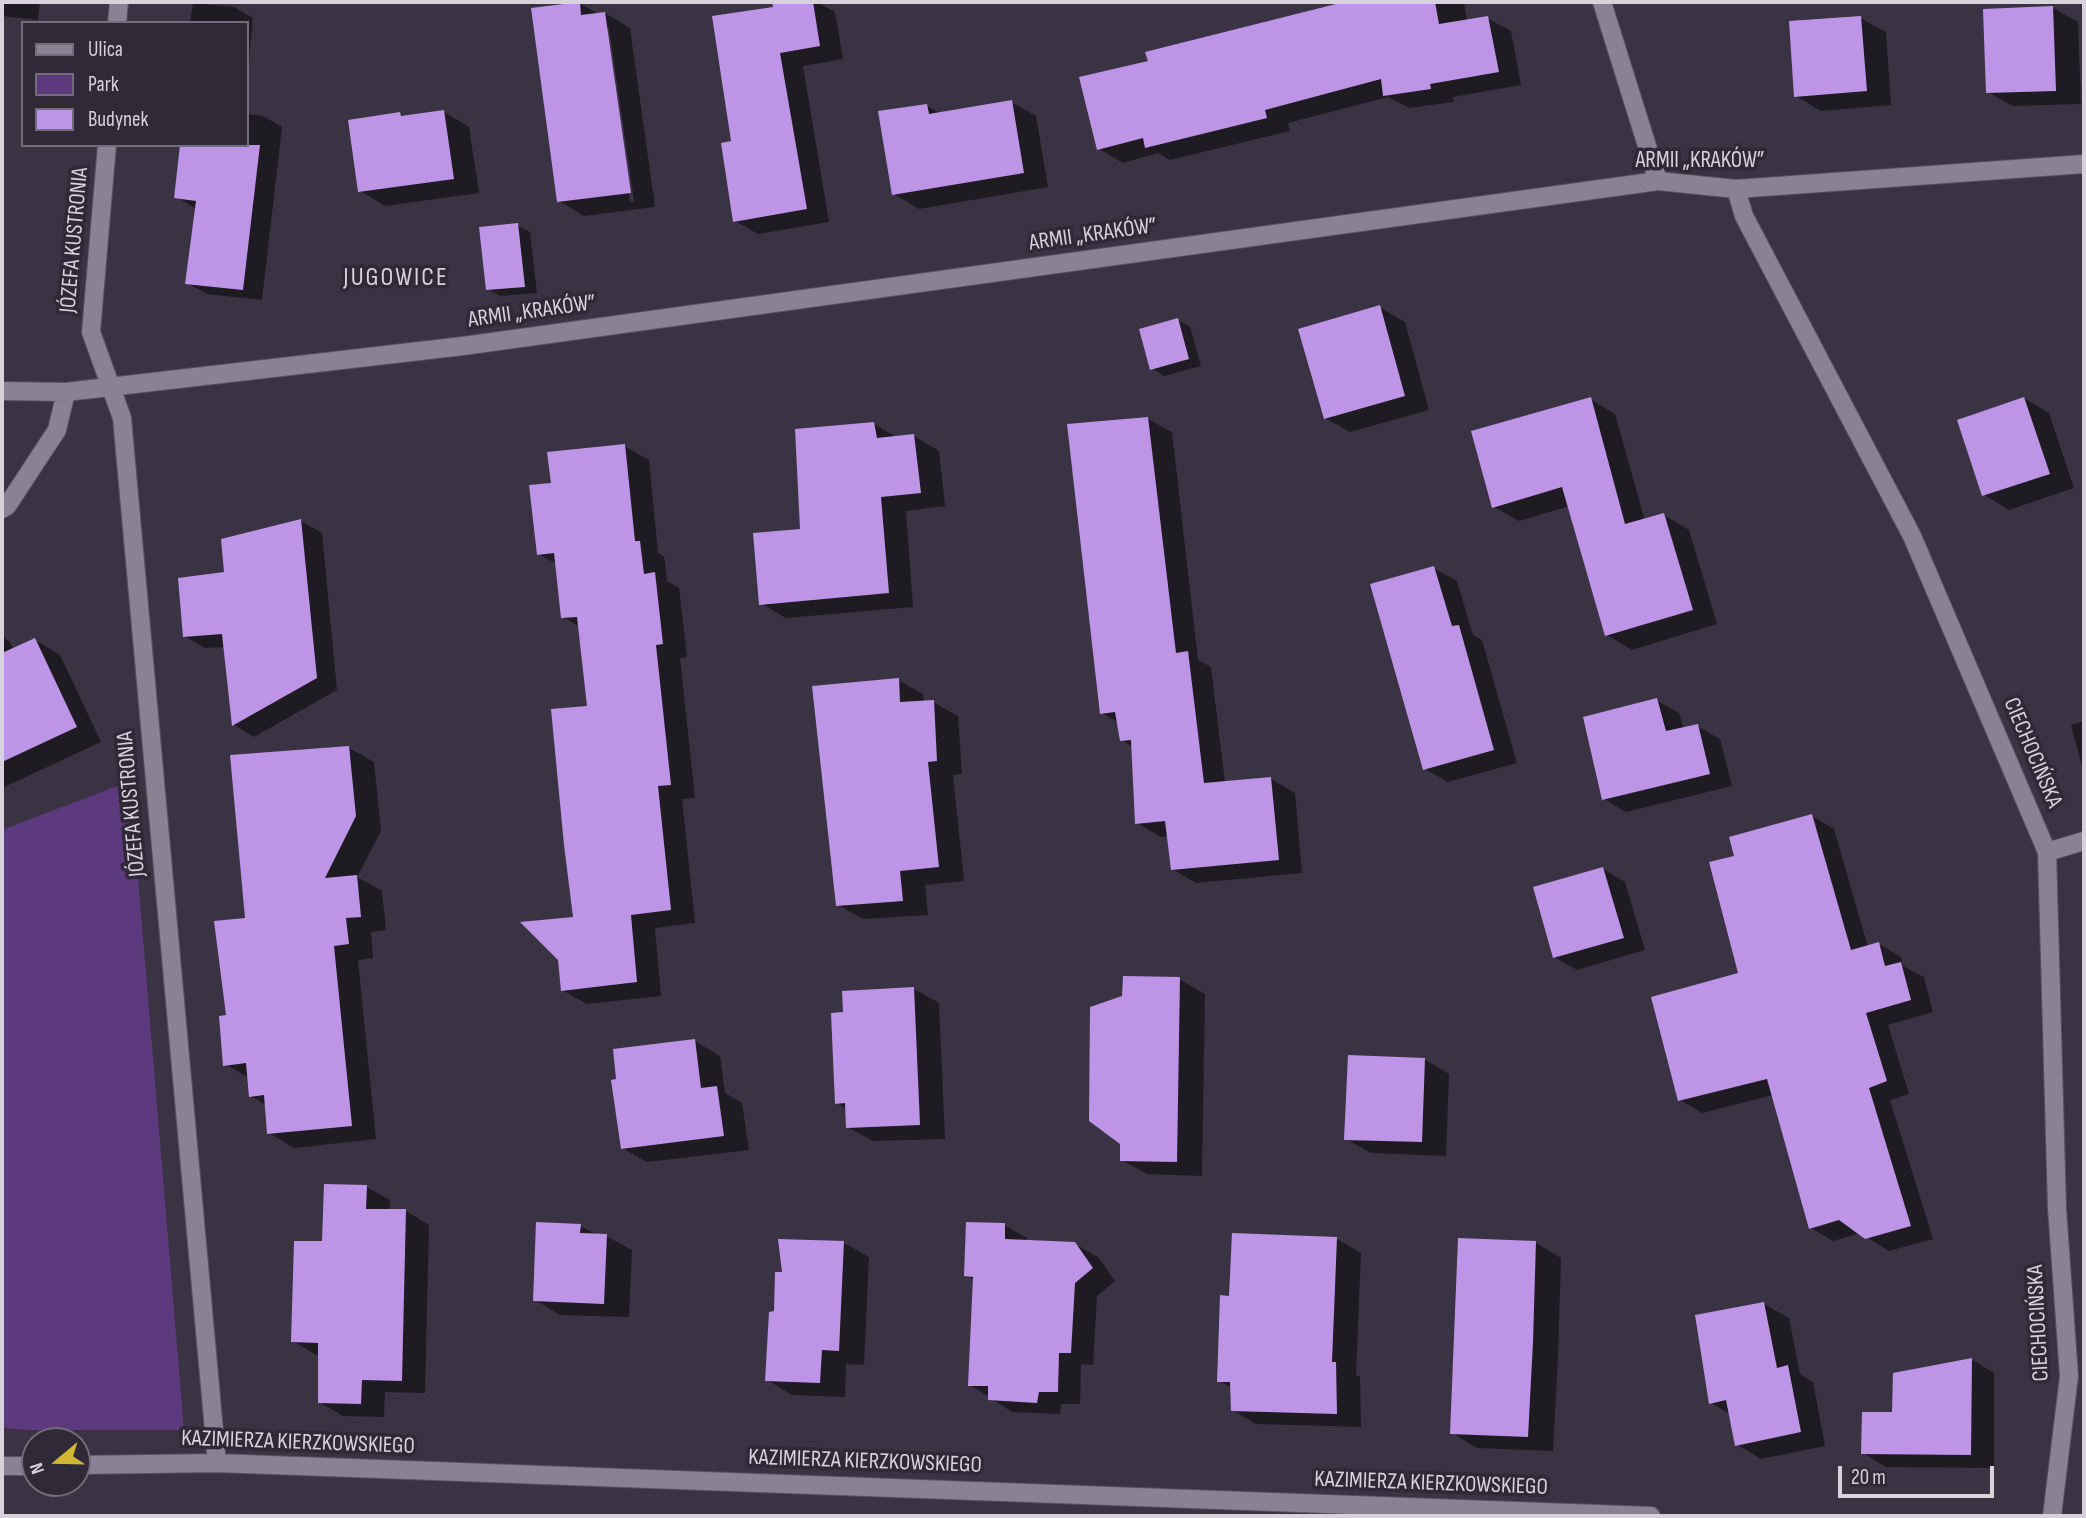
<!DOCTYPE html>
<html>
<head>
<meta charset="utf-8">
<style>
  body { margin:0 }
  #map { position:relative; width:2086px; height:1518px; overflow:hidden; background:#3a3343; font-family:"Sofia Sans Condensed",sans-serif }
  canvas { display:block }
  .frame { position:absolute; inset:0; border:4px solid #d7d2dc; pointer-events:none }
  .legend { position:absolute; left:21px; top:21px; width:228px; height:126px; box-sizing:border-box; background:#302938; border:2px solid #736d7a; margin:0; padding:9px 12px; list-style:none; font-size:21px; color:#d7d2dc }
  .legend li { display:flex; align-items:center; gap:14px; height:35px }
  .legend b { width:35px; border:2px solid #736d7a }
  .north { position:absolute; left:21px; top:1427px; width:70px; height:70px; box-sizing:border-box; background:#302938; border:2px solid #736d7a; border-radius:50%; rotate:251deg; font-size:19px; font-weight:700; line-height:28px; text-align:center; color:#d7d2dc }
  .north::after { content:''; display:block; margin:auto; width:24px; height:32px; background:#d2b736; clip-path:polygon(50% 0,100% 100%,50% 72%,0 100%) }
  .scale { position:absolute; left:1838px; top:1466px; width:156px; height:32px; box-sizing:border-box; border:4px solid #d7d2dc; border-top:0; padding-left:9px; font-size:21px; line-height:24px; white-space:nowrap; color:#d7d2dc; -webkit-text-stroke:5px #302938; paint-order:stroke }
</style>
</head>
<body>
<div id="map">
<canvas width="2086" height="1518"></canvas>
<div class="frame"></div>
<ul class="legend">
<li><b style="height:9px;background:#8a8194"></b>Ulica</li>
<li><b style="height:19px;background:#5d397d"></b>Park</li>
<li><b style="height:19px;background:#be95e6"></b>Budynek</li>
</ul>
<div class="north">N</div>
<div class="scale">20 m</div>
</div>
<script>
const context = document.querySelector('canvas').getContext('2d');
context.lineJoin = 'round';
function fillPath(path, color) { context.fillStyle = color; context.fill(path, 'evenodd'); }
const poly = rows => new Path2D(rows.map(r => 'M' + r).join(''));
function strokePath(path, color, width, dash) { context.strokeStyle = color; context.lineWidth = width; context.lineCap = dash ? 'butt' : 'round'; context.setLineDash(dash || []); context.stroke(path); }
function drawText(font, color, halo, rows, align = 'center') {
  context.font = font + ' "Sofia Sans Condensed",sans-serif'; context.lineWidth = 7; context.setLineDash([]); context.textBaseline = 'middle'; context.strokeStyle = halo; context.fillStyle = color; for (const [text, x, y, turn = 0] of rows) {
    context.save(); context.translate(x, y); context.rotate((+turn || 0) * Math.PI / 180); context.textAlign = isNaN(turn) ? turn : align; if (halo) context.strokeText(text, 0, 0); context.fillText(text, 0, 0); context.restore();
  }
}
fillPath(poly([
  [130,781,184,1430,27,1430,2,1428,2,830]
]), '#5d397d');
fillPath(poly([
  [2,2,40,2,38,20,2,16],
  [795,2,817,2,835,12,843,59,803,66,829,222,758,234,735,221,733,143,774,5],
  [1351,2,1464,2,1467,21,1487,18,1511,31,1521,85,1453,97,1454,102,1409,108,1388,97,1288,123,1290,131,1170,160,1158,153,1123,163,1099,149,1150,62,1147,54],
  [193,3,234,7,253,18,247,80,247,23,190,23],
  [579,3,599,14,605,13,630,28,655,207,584,216,559,201],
  [605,28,609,28,634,201,630,202],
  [2053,8,2078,22,2081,104,2013,106,1988,92],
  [1860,18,1886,32,1891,105,1821,111,1796,96],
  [1011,102,1036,116,1048,187,919,209,894,194,927,106,941,114],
  [444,112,469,127,479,193,385,206,360,191,400,114,405,117],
  [247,114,263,116,282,127,262,300,207,294,187,283,197,209,176,197,247,145],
  [517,225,530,232,537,293,500,296,488,289],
  [1379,307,1405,322,1429,410,1350,432,1325,418],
  [1178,320,1190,327,1201,366,1164,376,1152,368],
  [2024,398,2049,413,2074,488,2009,510,1984,495],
  [1590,399,1615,414,1645,521,1664,515,1689,530,1717,624,1632,650,1607,635,1570,506,1519,521,1494,507],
  [1148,419,1172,432,1198,660,1211,667,1225,783,1271,779,1295,793,1302,873,1196,883,1172,869,1169,836,1161,837,1137,823,1133,747,1121,740,1119,723,1102,713],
  [874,424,898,438,914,436,939,451,945,506,906,511,913,607,786,618,761,603,802,530],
  [624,446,649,460,658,553,664,556,667,581,679,588,687,657,680,658,695,798,682,799,695,923,655,928,661,996,587,1004,562,990,575,919,589,708,580,627,563,617,557,564,538,554,552,484],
  [301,521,322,533,337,690,254,737,234,725,225,647,205,648,184,636,226,574],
  [1433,568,1457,581,1473,635,1482,640,1517,763,1448,782,1425,769],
  [2,636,9,641,14,650,35,640,60,655,101,742,2,788],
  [898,680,923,694,924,702,933,702,958,716,962,774,953,775,964,881,925,885,928,915,863,919,838,905],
  [1656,700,1679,713,1684,729,1697,726,1720,739,1732,786,1626,812,1604,799],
  [2084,721,2084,774,2071,725],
  [349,748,374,762,381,831,357,877,382,891,386,930,371,932,373,958,358,960,376,1139,294,1148,269,1133,266,1105,250,1096,249,1078,225,1064,227,1017,247,919],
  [1812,816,1834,829,1868,947,1879,944,1901,957,1903,966,1924,977,1933,1012,1888,1025,1909,1094,1890,1100,1933,1239,1889,1251,1860,1233,1833,1241,1811,1228,1773,1095,1702,1113,1680,1100,1740,975,1736,857],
  [1603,869,1625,882,1645,950,1577,970,1554,957],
  [1179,979,1205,994,1202,1176,1147,1174,1121,1160],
  [914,989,939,1003,945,1139,873,1141,847,1127,847,1109,836,1103,844,1014],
  [695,1041,720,1056,725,1093,742,1103,749,1150,647,1162,622,1148],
  [1424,1059,1449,1074,1446,1156,1371,1153,1346,1139],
  [366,1187,390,1200,389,1211,406,1211,429,1225,425,1393,385,1392,384,1417,343,1416,319,1402,320,1355,316,1355,293,1341],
  [1004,1225,1027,1238,1027,1242,1075,1244,1098,1257,1115,1281,1097,1296,1093,1365,1081,1364,1080,1404,1061,1404,1060,1414,1012,1412,970,1385,974,1280,966,1275],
  [580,1226,597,1235,606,1236,632,1250,629,1317,560,1315,535,1300],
  [1337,1239,1361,1253,1356,1375,1360,1377,1361,1427,1256,1424,1232,1410,1232,1388,1219,1381,1231,1298],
  [780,1241,844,1243,869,1257,864,1365,846,1364,845,1397,792,1395,767,1380,775,1313,784,1274],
  [1536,1243,1561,1258,1558,1357,1553,1451,1477,1448,1452,1433],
  [1764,1304,1789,1318,1800,1374,1813,1382,1825,1446,1761,1459,1736,1444,1730,1414,1711,1403],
  [1971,1359,1994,1373,1994,1468,1886,1467,1863,1453,1893,1414]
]), '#0007');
fillPath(poly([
  [580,2,581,15,605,12,631,193,557,202,531,8],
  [772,2,813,2,820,46,780,53,807,209,733,222,721,143,731,141,712,16,773,7],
  [1344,2,1435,2,1439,24,1488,16,1499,72,1430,84,1431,89,1383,96,1381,79,1265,110,1267,118,1145,148,1143,138,1097,150,1079,77,1148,61,1145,52],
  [2053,6,2056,91,1986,93,1983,9],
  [1861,16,1867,91,1794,97,1789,21],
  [1012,100,1024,173,892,195,878,111,927,104,929,114],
  [444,110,454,179,358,192,348,120,400,112,401,116],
  [180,145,260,145,243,290,185,284,196,201,174,198],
  [518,223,525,287,486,290,479,227],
  [1380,305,1405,396,1324,419,1298,329],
  [1178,318,1189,359,1150,370,1139,329],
  [1591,397,1625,524,1664,513,1693,610,1605,636,1562,487,1492,508,1471,431],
  [2024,397,2050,474,1982,496,1957,420],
  [1148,417,1176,653,1188,651,1204,783,1271,777,1279,860,1171,870,1165,821,1135,824,1131,740,1120,741,1115,712,1100,714,1067,424],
  [874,422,877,438,914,434,921,493,881,497,889,593,759,605,753,533,800,529,795,429],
  [625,444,635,541,640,541,644,574,655,572,663,644,656,645,671,785,658,786,671,910,631,915,637,982,561,991,558,960,520,922,573,917,564,845,551,709,587,706,577,617,561,618,554,553,537,555,529,485,551,483,547,452],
  [301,519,317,678,232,726,222,634,183,637,178,578,224,572,221,539],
  [1434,566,1452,626,1459,625,1494,750,1423,770,1370,584],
  [35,638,77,727,2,762,2,653],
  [899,678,900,702,934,700,937,761,928,762,939,867,900,871,903,901,836,906,812,686],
  [1657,698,1666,731,1698,724,1710,774,1602,800,1583,717],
  [349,746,356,816,325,878,357,875,361,917,346,918,349,944,334,946,352,1126,267,1134,264,1095,249,1097,246,1063,223,1066,219,1016,226,1015,214,921,245,918,230,755],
  [1812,814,1851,950,1879,942,1885,966,1901,962,1911,1000,1866,1013,1887,1081,1869,1088,1911,1226,1865,1239,1839,1220,1809,1229,1767,1079,1678,1101,1651,997,1738,973,1709,862,1734,856,1729,837],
  [1603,867,1624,938,1553,958,1533,887],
  [1123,976,1180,977,1177,1162,1120,1161,1120,1144,1089,1121,1090,1007,1122,996],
  [914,987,920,1125,846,1128,845,1103,835,1104,831,1013,843,1012,842,991],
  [695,1039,701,1088,717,1086,724,1136,621,1149,611,1080,616,1079,613,1049],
  [1348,1055,1425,1058,1422,1142,1344,1140],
  [324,1184,367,1185,366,1209,406,1209,402,1381,362,1380,361,1404,318,1403,318,1343,291,1342,294,1241,322,1241],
  [536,1222,581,1224,580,1233,607,1234,604,1304,533,1301],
  [966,1222,1005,1223,1005,1239,1075,1242,1093,1268,1075,1283,1071,1353,1059,1353,1058,1392,1039,1392,1037,1403,988,1400,988,1386,968,1386,973,1277,964,1276],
  [1232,1233,1337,1237,1332,1362,1336,1362,1337,1414,1231,1411,1230,1382,1217,1382,1220,1295,1229,1296],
  [1458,1238,1536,1241,1533,1342,1528,1437,1450,1434],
  [778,1239,844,1241,839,1351,822,1350,820,1383,765,1381,769,1312,774,1311,775,1272,782,1272],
  [1764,1302,1777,1368,1788,1365,1801,1432,1735,1446,1726,1400,1709,1404,1695,1315],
  [1972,1358,1971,1455,1861,1454,1862,1412,1892,1412,1893,1373]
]), '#be95e6');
const street = poly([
  [1602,2,1658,181],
  [117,23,119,2],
  [107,145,91,332,122,418,217,1463],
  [1736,189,1744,216,1912,536,2047,852,2057,1208,2069,1376,2052,1516],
  [2,391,66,392,463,346,1658,181,1736,189,2084,164],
  [2,509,7,506,57,430,66,392],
  [2047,852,2084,841],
  [77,1465,217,1463,1651,1516],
  [2,1466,35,1466]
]);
strokePath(street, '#58515f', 20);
strokePath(street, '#8a8194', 18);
drawText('23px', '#d7d2dc', '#302938', [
  ["ARMII „KRAKÓW”",1700,161],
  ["ARMII „KRAKÓW”",1093,235,-8],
  ["JÓZEFA KUSTRONIA",75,240,-85],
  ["ARMII „KRAKÓW”",532,312,-8],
  ["CIECHOCIŃSKA",2032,753,67],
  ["JÓZEFA KUSTRONIA",132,804,-95],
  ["CIECHOCIŃSKA",2039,1323,-93],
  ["KAZIMIERZA KIERZKOWSKIEGO",298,1443,2],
  ["KAZIMIERZA KIERZKOWSKIEGO",865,1462,2],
  ["KAZIMIERZA KIERZKOWSKIEGO",1431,1484,2]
]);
context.letterSpacing = '2px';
drawText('26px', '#d7d2dc', '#302938', [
  ["JUGOWICE",396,278]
]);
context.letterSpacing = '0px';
</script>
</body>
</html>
